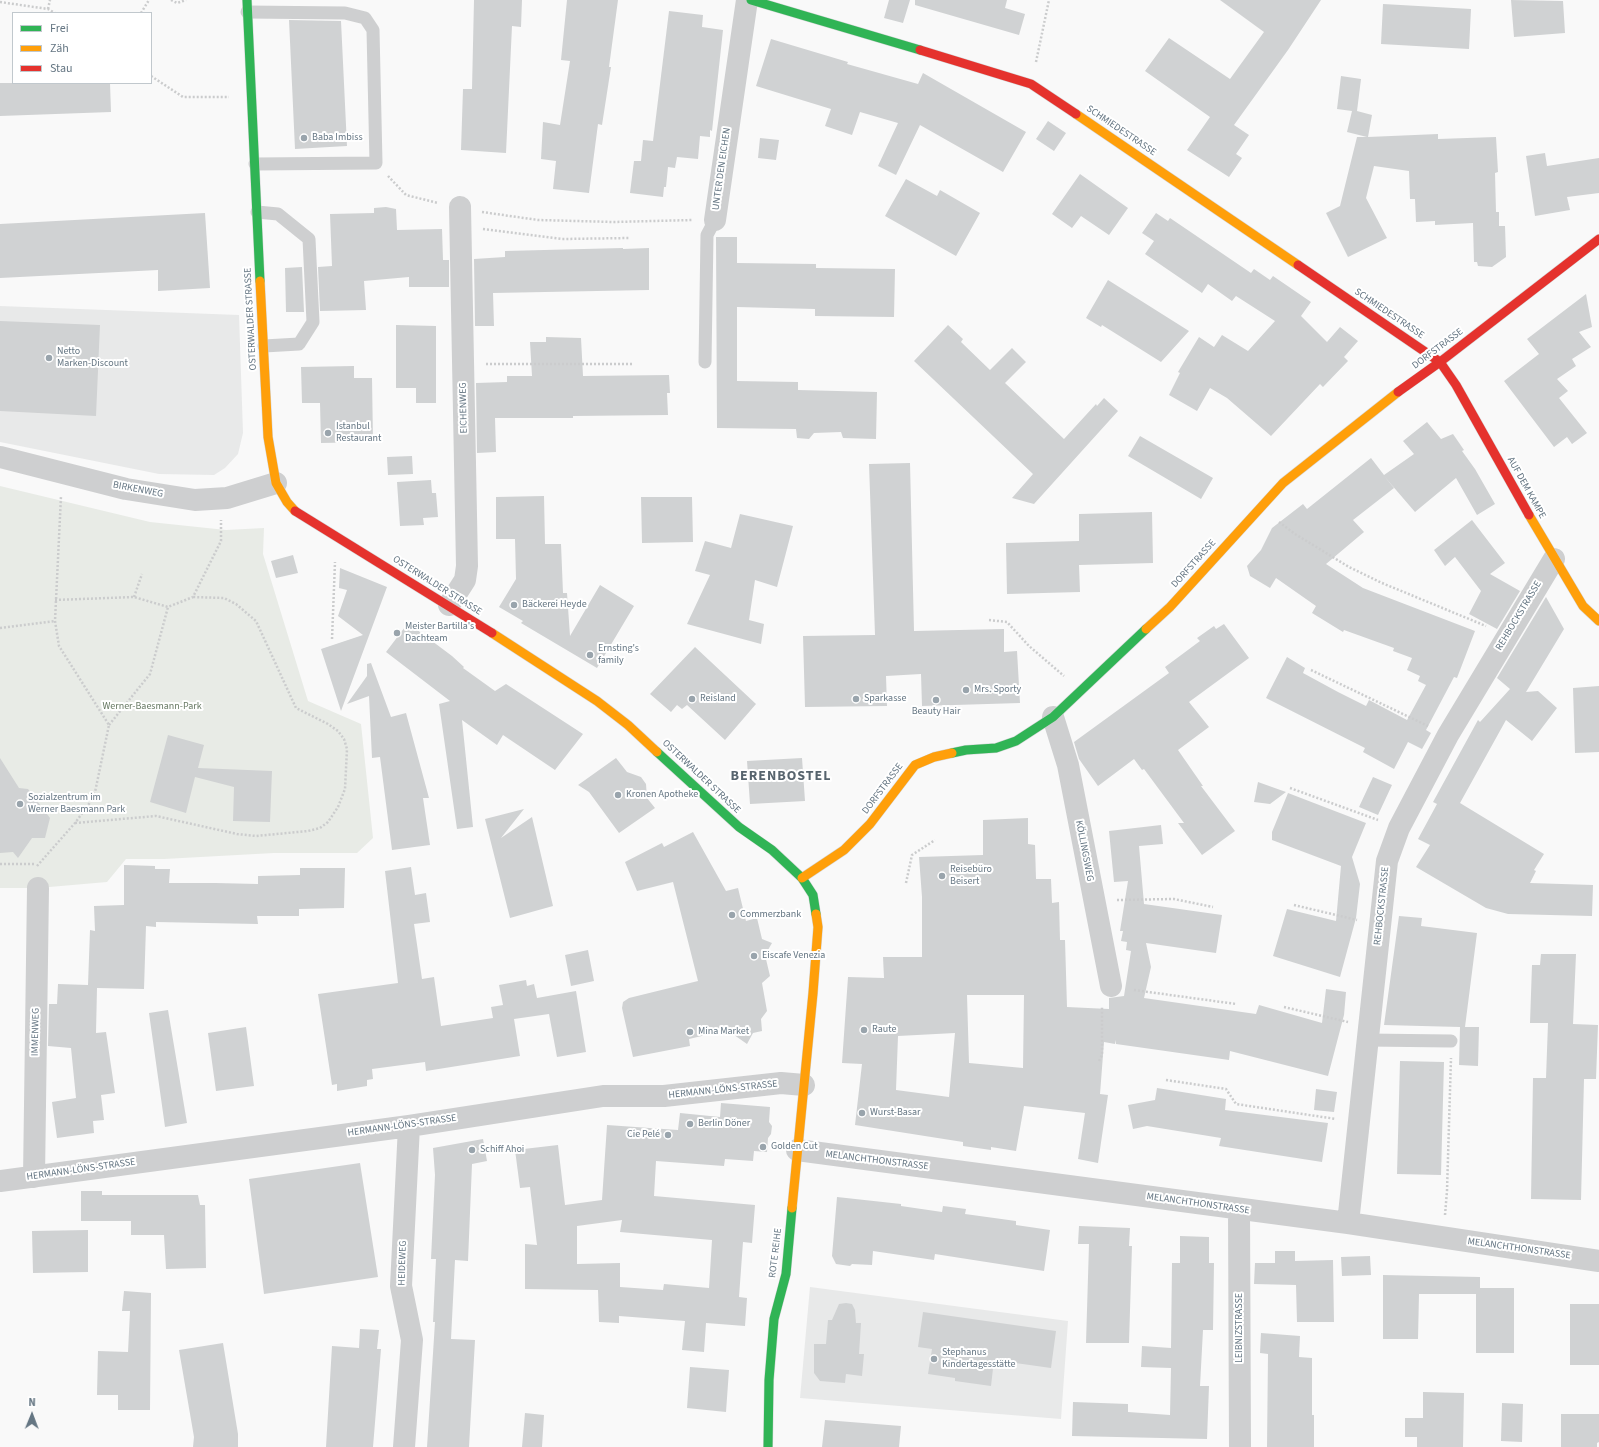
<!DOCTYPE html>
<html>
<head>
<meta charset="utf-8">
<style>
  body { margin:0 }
  #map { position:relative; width:1599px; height:1447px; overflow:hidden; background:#f9f9f9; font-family:"Source Sans 3",sans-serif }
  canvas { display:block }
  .legend { position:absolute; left:12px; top:12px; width:140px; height:72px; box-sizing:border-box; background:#fff; border:1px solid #c1c8cd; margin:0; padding:5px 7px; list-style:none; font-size:12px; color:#657683 }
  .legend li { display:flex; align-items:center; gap:8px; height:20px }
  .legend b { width:20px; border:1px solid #c1c8cd }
  .north { position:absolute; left:12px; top:1395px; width:40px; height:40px; -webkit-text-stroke:3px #fff; paint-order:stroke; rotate:1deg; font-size:11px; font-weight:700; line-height:16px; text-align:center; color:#657683 }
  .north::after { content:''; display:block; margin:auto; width:14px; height:18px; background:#657683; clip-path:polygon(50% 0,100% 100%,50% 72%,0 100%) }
</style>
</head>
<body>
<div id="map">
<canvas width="1599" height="1447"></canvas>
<ul class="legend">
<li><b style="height:5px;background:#30b455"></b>Frei</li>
<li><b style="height:5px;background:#ff9f0a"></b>Zäh</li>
<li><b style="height:5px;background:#e5322d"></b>Stau</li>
</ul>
<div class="north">N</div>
</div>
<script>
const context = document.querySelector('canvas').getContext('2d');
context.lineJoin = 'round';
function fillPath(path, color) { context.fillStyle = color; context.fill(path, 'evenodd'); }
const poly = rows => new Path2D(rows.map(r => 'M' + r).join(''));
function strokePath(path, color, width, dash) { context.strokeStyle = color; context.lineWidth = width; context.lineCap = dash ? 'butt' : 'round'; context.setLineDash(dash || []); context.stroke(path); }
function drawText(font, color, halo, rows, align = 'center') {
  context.font = font + ' "Source Sans 3",sans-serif'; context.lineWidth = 4; context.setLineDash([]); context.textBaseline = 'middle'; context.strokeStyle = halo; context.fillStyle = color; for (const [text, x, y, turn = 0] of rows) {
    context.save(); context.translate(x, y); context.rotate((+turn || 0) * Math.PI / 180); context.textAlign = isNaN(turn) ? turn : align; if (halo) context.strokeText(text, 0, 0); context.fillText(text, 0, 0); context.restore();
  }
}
fillPath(poly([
  [0,306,239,315,243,433,238,454,225,468,214,475,159,474,0,442],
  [810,1287,1068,1321,1061,1419,800,1398]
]), '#e8e9e9');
fillPath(poly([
  [0,486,150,522,226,530,264,528,263,554,308,701,361,724,373,838,357,853,274,853,164,859,126,859,107,882,38,888,0,888]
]), '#e8ebe6');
fillPath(poly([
  [474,0,522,0,521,27,512,26,506,153,461,150,463,89,472,89],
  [567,0,618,0,609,67,611,67,602,125,598,124,589,193,553,189,556,161,541,159,543,122,560,125,570,61,561,60],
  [889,0,910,0,903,23,884,18],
  [915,0,1007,0,1005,8,1025,14,1019,35,915,5],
  [1220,0,1321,0,1288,50,1234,125,1249,135,1236,154,1242,158,1229,177,1187,150,1210,117,1145,71,1169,38,1230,79,1264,32],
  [1511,0,1563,1,1565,33,1514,37],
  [1383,4,1471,9,1469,49,1381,44],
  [669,11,703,15,702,27,723,30,712,131,710,130,710,137,700,136,698,159,677,157,675,168,668,167,666,187,664,187,663,197,630,193,634,161,641,161,643,140,653,141],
  [289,20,341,21,347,146,295,149],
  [771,39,848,62,847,64,918,84,923,73,1026,132,1003,172,920,125,896,175,878,166,898,123,860,112,852,135,825,126,831,109,756,86],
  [1341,76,1361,79,1357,111,1372,115,1368,137,1438,134,1438,139,1496,137,1498,172,1495,173,1496,212,1499,212,1499,226,1505,226,1506,257,1492,267,1478,266,1477,262,1474,262,1473,223,1435,225,1435,221,1416,222,1415,199,1410,199,1409,171,1374,166,1366,198,1387,238,1348,257,1326,213,1340,206,1357,137,1367,137,1347,132,1352,111,1337,109],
  [0,83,110,83,111,112,0,116],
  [1048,121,1066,133,1054,151,1036,139],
  [760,138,779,140,776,160,758,158],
  [1545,153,1547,166,1599,158,1599,193,1567,197,1570,210,1535,216,1526,156],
  [1080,174,1128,208,1109,235,1081,216,1072,228,1052,214],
  [906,179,937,196,940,190,980,213,956,256,885,216],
  [386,207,396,209,397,230,442,229,443,260,449,260,449,287,409,287,409,277,364,281,366,310,320,311,318,267,332,266,330,214,374,213,374,208],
  [205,213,210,288,158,291,158,270,0,278,0,224],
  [1156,213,1168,221,1170,218,1251,273,1254,269,1270,280,1273,276,1311,302,1301,316,1327,342,1340,327,1358,341,1344,357,1348,361,1323,387,1320,384,1271,436,1227,398,1210,388,1197,411,1169,395,1180,373,1178,372,1199,337,1214,347,1222,335,1248,351,1275,321,1236,296,1232,301,1208,284,1202,293,1145,254,1154,241,1142,233],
  [716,237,737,237,737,263,816,264,816,268,895,269,894,317,815,316,815,309,737,307,737,381,798,382,798,390,877,392,876,439,843,438,841,432,814,433,809,439,797,438,796,429,717,428],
  [623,248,623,249,649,248,649,290,493,293,494,326,475,326,474,259,505,257,505,251],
  [302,267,304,312,286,312,285,268],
  [1108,280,1189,331,1161,362,1102,325,1101,327,1086,318],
  [1586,294,1592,327,1579,332,1591,347,1572,359,1576,366,1557,379,1568,391,1559,398,1587,433,1572,444,1567,437,1554,447,1504,381,1539,354,1527,339],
  [0,321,100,325,96,416,0,411],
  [396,325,436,326,436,403,416,403,416,388,396,388],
  [948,325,963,339,961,342,990,370,1012,348,1026,362,1005,383,1064,439,1096,404,1097,406,1104,398,1118,411,1034,504,1012,498,1033,474,914,361],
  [546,337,581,338,583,376,669,375,670,393,667,393,668,415,573,416,573,418,495,418,496,452,477,453,476,383,507,382,507,376,532,376,530,342,546,342],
  [354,366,354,378,372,378,373,442,321,443,320,403,302,403,301,367],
  [1427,422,1441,439,1453,434,1464,450,1462,451,1475,469,1495,504,1477,515,1456,478,1415,512,1384,476,1394,488,1353,520,1364,532,1326,564,1363,588,1475,631,1457,678,1454,677,1426,730,1431,733,1422,749,1408,742,1394,769,1363,752,1365,748,1266,698,1287,657,1305,668,1303,673,1338,692,1366,706,1369,700,1407,720,1426,685,1418,681,1420,676,1407,670,1412,658,1393,651,1394,648,1344,630,1343,632,1312,613,1316,606,1276,578,1270,588,1250,576,1247,566,1261,550,1272,528,1303,504,1307,509,1371,458,1384,475,1414,454,1403,441],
  [1140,436,1213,478,1201,499,1128,456],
  [412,456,413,474,388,475,387,457],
  [910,463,914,631,1004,629,1004,652,1017,651,1020,703,922,706,921,674,886,676,887,706,805,707,803,636,875,635,869,464],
  [431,480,432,493,436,493,438,517,423,518,424,525,400,526,397,482],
  [544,496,545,544,561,544,563,593,567,593,570,636,600,585,634,606,597,668,521,623,523,621,499,607,516,579,515,539,496,539,496,497],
  [641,497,692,497,693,542,642,543],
  [1152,512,1153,563,1079,565,1080,592,1007,594,1006,543,1079,541,1079,514],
  [740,514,793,526,777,587,755,580,749,620,764,624,761,644,687,624,710,575,695,571,705,541,731,548],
  [1472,520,1505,563,1490,574,1520,591,1497,629,1469,614,1481,591,1455,557,1445,566,1434,550],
  [293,555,298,573,276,578,271,561],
  [340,568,387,587,341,711,321,649,363,635,338,616,347,590,339,588],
  [1546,597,1564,629,1526,692,1538,691,1557,708,1532,741,1506,720,1460,803,1544,854,1534,870,1536,871,1530,883,1593,885,1592,916,1508,914,1486,908,1416,867,1430,845,1418,839,1437,804,1433,802,1478,720,1480,722,1510,689,1497,678],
  [408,623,452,656,464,667,463,668,495,691,506,684,583,734,555,770,503,735,497,745,462,720,473,827,457,829,439,704,450,701,386,652],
  [1224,624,1249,658,1189,702,1209,727,1178,750,1203,786,1201,786,1235,831,1202,855,1178,823,1184,823,1144,769,1142,770,1134,759,1098,786,1079,759,1074,742,1169,673,1165,667,1200,641,1197,638,1214,626,1216,629],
  [695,647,756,704,725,740,687,705,682,709,677,705,671,712,650,694],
  [371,663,391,717,406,713,429,798,423,798,430,845,392,850,380,757,372,758,369,696,347,704,367,676,367,664],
  [1599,686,1599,752,1575,753,1573,688],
  [168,735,204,745,198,768,272,771,270,822,233,821,234,787,195,777,186,813,150,802],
  [0,758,19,788,28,789,50,818,45,838,32,838,18,858,13,852,0,853],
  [616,758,627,772,641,777,646,784,647,798,655,808,619,833,589,792,578,785],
  [802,758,805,801,750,804,747,761],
  [1373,777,1392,785,1378,815,1359,807],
  [1258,782,1286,792,1270,804,1254,802],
  [1288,793,1366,823,1352,857,1360,884,1356,918,1340,977,1273,956,1287,909,1336,921,1341,866,1272,840,1272,832],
  [524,809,501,838,532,817,553,906,510,918,485,819],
  [1028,818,1028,844,1035,845,1036,879,1051,879,1052,903,1059,902,1060,940,1065,940,1067,1007,1109,1009,1109,998,1124,996,1131,951,1126,950,1127,942,1121,941,1123,931,1120,931,1128,881,1114,882,1109,831,1161,825,1163,844,1139,846,1144,904,1222,915,1216,953,1146,943,1151,967,1144,998,1256,1014,1259,1005,1322,1023,1326,989,1346,992,1344,1015,1328,1076,1230,1051,1229,1060,1116,1044,1116,1040,1115,1044,1104,1042,1100,1094,1108,1095,1098,1163,1078,1159,1085,1113,1024,1106,1016,1151,991,1147,991,1150,963,1146,963,1142,855,1125,862,1064,842,1063,848,977,884,978,883,957,922,957,922,897,919,857,983,855,983,820],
  [967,995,1024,995,1023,1068,969,1063],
  [955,1033,949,1097,896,1090,898,1036],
  [693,832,726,891,738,888,746,921,757,918,762,939,772,943,765,955,770,976,762,983,767,1011,761,1019,762,1031,753,1033,747,1044,727,1030,689,1039,690,1046,633,1057,622,1008,623,1002,629,998,698,981,673,882,637,891,625,862,662,843,664,847],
  [124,865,155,866,155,869,170,869,169,883,215,883,258,884,258,876,300,875,300,868,345,868,344,908,299,909,299,916,257,916,258,924,156,922,156,927,146,926,144,989,97,988,96,1033,106,1032,115,1093,101,1095,104,1120,93,1121,94,1133,57,1138,52,1102,76,1098,71,1048,48,1046,49,1004,57,1004,58,984,88,985,90,930,95,931,94,906,124,905],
  [411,867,415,895,426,893,430,922,414,924,422,979,434,977,441,1026,493,1018,491,1007,503,1005,499,985,526,980,527,986,534,984,537,998,576,991,586,1052,557,1057,549,1014,514,1019,520,1056,426,1071,425,1062,372,1069,373,1079,367,1080,367,1086,337,1091,337,1084,332,1085,318,994,398,983,385,871],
  [1399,916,1422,918,1421,926,1477,933,1465,1027,1479,1027,1478,1066,1459,1065,1460,1027,1384,1025],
  [588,950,594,981,571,986,565,955],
  [1541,954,1576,954,1573,1024,1598,1025,1596,1079,1584,1079,1581,1200,1531,1199,1533,1078,1546,1078,1548,1023,1530,1023,1532,965,1540,965],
  [168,1010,187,1123,165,1127,149,1013],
  [246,1027,254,1086,216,1091,208,1033],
  [1400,1061,1444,1062,1441,1175,1397,1174],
  [1157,1088,1226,1099,1225,1110,1328,1123,1322,1162,1219,1146,1221,1138,1147,1126,1133,1129,1128,1105,1155,1100],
  [1316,1089,1337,1092,1334,1112,1314,1110],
  [721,1103,770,1107,769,1122,772,1126,771,1134,768,1138,767,1152,754,1151,753,1161,725,1159,724,1166,656,1161,654,1196,755,1205,752,1243,743,1242,739,1297,747,1298,745,1326,706,1323,704,1352,682,1350,685,1321,619,1316,619,1323,599,1322,598,1290,525,1289,525,1244,537,1245,530,1187,520,1188,515,1150,558,1145,565,1205,602,1200,607,1125,678,1130,680,1113,720,1117],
  [622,1220,620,1232,712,1240,709,1288,664,1284,663,1290,620,1287,620,1263,577,1264,577,1226],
  [483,1139,487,1161,472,1164,468,1261,455,1260,451,1339,475,1340,469,1447,427,1447,435,1322,433,1322,436,1259,431,1259,435,1175,433,1148],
  [360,1163,378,1277,264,1294,249,1179],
  [81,1191,102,1191,102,1195,198,1195,200,1205,205,1205,206,1268,166,1269,164,1235,131,1235,131,1221,81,1221],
  [837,1197,901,1204,901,1206,942,1212,943,1206,966,1209,965,1214,1016,1221,1016,1225,1050,1230,1044,1271,935,1254,934,1260,873,1251,872,1265,852,1264,850,1266,836,1264,832,1256],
  [1079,1226,1130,1228,1129,1246,1132,1246,1129,1343,1086,1343,1089,1244,1078,1244],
  [88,1230,88,1272,33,1273,32,1231],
  [1180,1236,1209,1237,1209,1263,1214,1263,1213,1330,1203,1330,1200,1386,1209,1386,1207,1439,1072,1436,1073,1402,1128,1404,1128,1412,1170,1415,1171,1368,1141,1367,1142,1346,1171,1348,1172,1263,1180,1263],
  [1275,1251,1295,1251,1295,1261,1333,1260,1334,1322,1297,1322,1296,1285,1254,1284,1255,1263,1275,1263],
  [1370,1256,1371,1275,1342,1276,1341,1257],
  [1383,1275,1480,1277,1480,1288,1514,1288,1514,1353,1476,1353,1476,1294,1419,1294,1418,1339,1383,1339],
  [124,1291,151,1293,150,1410,118,1410,118,1395,97,1395,98,1351,128,1352,130,1311,122,1311],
  [846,1303,852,1304,855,1310,856,1323,861,1323,859,1354,864,1354,862,1376,846,1374,845,1383,820,1381,814,1373,814,1344,826,1344,828,1320,832,1320,839,1304],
  [1570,1304,1599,1304,1599,1365,1570,1365],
  [923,1312,1056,1331,1051,1368,994,1360,991,1386,955,1381,955,1378,928,1374,932,1349,918,1347],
  [360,1329,379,1330,377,1349,381,1349,373,1447,326,1447,332,1346,359,1348],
  [1261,1333,1300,1336,1299,1357,1312,1358,1312,1415,1314,1415,1314,1447,1267,1447,1268,1354,1260,1353],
  [223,1343,238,1434,238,1447,193,1447,194,1437,179,1350],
  [690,1367,729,1370,726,1412,687,1408],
  [1423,1392,1464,1393,1463,1447,1417,1447,1417,1437,1405,1437,1405,1418,1423,1418],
  [1502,1403,1523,1404,1522,1442,1501,1441],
  [525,1413,544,1415,542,1447,522,1447],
  [1561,1414,1599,1414,1599,1442,1597,1443,1597,1447,1561,1447],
  [825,1420,901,1426,899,1447,822,1447]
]), '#d0d2d3');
const fast = poly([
  [247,0,260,281],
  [751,0,920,50],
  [657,752,739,827,772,850,802,878,813,895,816,914],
  [952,753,966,750,996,748,1016,741,1053,717,1146,629],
  [768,1447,769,1380,774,1319,786,1274,792,1208]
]);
const slow = poly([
  [1076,114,1298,265],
  [260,281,268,437,276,483,287,502,295,511],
  [1529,515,1583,606,1599,621],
  [1146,629,1170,607,1283,483,1398,392],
  [492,633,597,701,628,725,657,752],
  [802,878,844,850,870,824,915,765,934,757,952,753],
  [792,1208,813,993,818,927,816,914]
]);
const jam = poly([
  [920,50,1031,84,1076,114],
  [1298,265,1440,362,1456,385,1529,515],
  [1398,392,1440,362,1599,239],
  [295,511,492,633]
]);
strokePath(fast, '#d5d6d7', 10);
strokePath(slow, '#d5d6d7', 10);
strokePath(jam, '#d5d6d7', 10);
strokePath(poly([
  [171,0,177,3,186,0],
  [0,2,48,9,55,13],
  [48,9,50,0],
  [141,13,149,0],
  [1036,62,1049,0],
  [151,76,183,97,229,97],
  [388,176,406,195,438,203],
  [482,212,538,220,614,222,693,220],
  [483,229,562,239,630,238],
  [486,364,632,364],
  [1279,522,1295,534,1349,567,1382,583,1486,626],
  [134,597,142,574],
  [55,600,134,597,168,607,193,597,221,541,221,520],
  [989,620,1007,622,1029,646,1064,676],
  [0,628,55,621],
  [332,639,335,562],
  [1311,670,1428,726],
  [109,725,150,674,168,607],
  [1290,788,1378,820],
  [75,823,156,816,237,834,256,836,308,831,320,828,328,822,338,807,345,789,347,749,344,739,338,731,328,724,296,708,256,621,236,604,224,598,193,597],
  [0,864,35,864],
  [37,866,75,823,94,797,109,725,59,646,55,621,61,496],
  [906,883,912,855,935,840],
  [1117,900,1174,899,1213,907],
  [1294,905,1357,920],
  [1134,990,1236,1004],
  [1284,1007,1348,1022],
  [1099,1061,1102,1055,1102,1007],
  [1166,1080,1226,1089,1236,1104,1336,1119],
  [1445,1215,1447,1191,1451,1058]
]), '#cbcccd', 2.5, [2, 2]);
strokePath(poly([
  [247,12,345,13,365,18,373,30,376,163,255,164],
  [257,212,278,214,309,239,313,322,299,344,264,346],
  [705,362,707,235,715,220],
  [1367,1040,1451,1041]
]), '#cecfd0', 13);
strokePath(poly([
  [715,220,747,0],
  [0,457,126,489,195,500,227,498,276,483],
  [449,605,465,580,467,566,460,207],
  [1053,717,1068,765,1111,986],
  [797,1150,1348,1223,1599,1261],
  [34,1177,38,888],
  [0,1181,409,1126,603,1096,664,1096,781,1083,804,1085],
  [1239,1210,1240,1447],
  [1348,1223,1387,861,1399,828,1448,735,1554,559],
  [404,1447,412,1340,401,1286,409,1126]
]), '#cecfd0', 22);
strokePath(fast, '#30b455', 9);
strokePath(slow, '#ff9f0a', 9);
strokePath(jam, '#e5322d', 9);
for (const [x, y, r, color] of [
  [304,138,4,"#99a4ac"],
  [49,358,4,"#99a4ac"],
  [328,433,4,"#99a4ac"],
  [514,605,4,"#99a4ac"],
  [397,633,4,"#99a4ac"],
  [590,655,4,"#99a4ac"],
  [966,690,4,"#99a4ac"],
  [692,699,4,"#99a4ac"],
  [856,699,4,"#99a4ac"],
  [936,700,4,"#99a4ac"],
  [618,795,4,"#99a4ac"],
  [20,804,4,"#99a4ac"],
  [942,876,4,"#99a4ac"],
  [732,915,4,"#99a4ac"],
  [754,956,4,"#99a4ac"],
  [864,1030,4,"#99a4ac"],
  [690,1032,4,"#99a4ac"],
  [862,1113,4,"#99a4ac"],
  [690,1124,4,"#99a4ac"],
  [668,1135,4,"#99a4ac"],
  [763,1147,4,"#99a4ac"],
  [472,1150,4,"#99a4ac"],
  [934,1359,4,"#99a4ac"]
]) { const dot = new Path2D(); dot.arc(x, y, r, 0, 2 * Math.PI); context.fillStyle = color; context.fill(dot); strokePath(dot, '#fff', 1.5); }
drawText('10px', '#657683', '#fff', [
  ["SCHMIEDESTRASSE",1121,131,34],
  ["UNTER DEN EICHEN",722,169,-82],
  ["SCHMIEDESTRASSE",1389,314,34],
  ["OSTERWALDER STRASSE",251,319,-93],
  ["DORFSTRASSE",1438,349,-37],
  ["EICHENWEG",464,408,-91],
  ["AUF DEM KAMPE",1526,488,61],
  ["BIRKENWEG",138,490,11],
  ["DORFSTRASSE",1194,564,-48],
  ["OSTERWALDER STRASSE",437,586,32],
  ["REHBOCKSTRASSE",1519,616,-59],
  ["OSTERWALDER STRASSE",701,777,43],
  ["DORFSTRASSE",883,789,-53],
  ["KÖLLINGSWEG",1084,851,79],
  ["REHBOCKSTRASSE",1382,906,-84],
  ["IMMENWEG",36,1032,-89],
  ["HERMANN-LÖNS-STRASSE",723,1090,-6],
  ["HERMANN-LÖNS-STRASSE",402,1126,-8],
  ["MELANCHTHONSTRASSE",877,1161,7],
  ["HERMANN-LÖNS-STRASSE",81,1170,-8],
  ["MELANCHTHONSTRASSE",1198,1204,8],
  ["MELANCHTHONSTRASSE",1519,1249,8],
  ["ROTE REIHE",776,1253,-83],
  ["HEIDEWEG",403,1263,-88],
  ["LEIBNIZSTRASSE",1240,1328,-90]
]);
drawText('10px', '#657683', '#fff', [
  ["Baba Imbiss",312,138],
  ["Netto",57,352],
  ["Marken-Discount",57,364],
  ["Istanbul",336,427],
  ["Restaurant",336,439],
  ["Bäckerei Heyde",522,605],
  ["Meister Bartilla's",405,627],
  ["Dachteam",405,639],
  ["Ernsting's",598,649],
  ["family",598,661],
  ["Mrs. Sporty",974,690],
  ["Reisland",700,699],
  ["Sparkasse",864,699],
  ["Beauty Hair",936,712,"center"],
  ["Kronen Apotheke",626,795],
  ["Sozialzentrum im",28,798],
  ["Werner Baesmann Park",28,810],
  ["Reisebüro",950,870],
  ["Beisert",950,882],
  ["Commerzbank",740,915],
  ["Eiscafe Venezia",762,956],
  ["Raute",872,1030],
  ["Mina Market",698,1032],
  ["Wurst-Basar",870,1113],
  ["Berlin Döner",698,1124],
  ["Cie Pelé",660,1135,"right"],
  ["Golden Cut",771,1147],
  ["Schiff Ahoi",480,1150],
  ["Stephanus",942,1353],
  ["Kindertagesstätte",942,1365]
], 'left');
drawText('10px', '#687a64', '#fff', [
  ["Werner-Baesmann-Park",152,707]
]);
context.letterSpacing = '1px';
drawText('bold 14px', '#57646e', '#fff', [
  ["BERENBOSTEL",781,777]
]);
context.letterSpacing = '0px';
</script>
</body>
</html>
